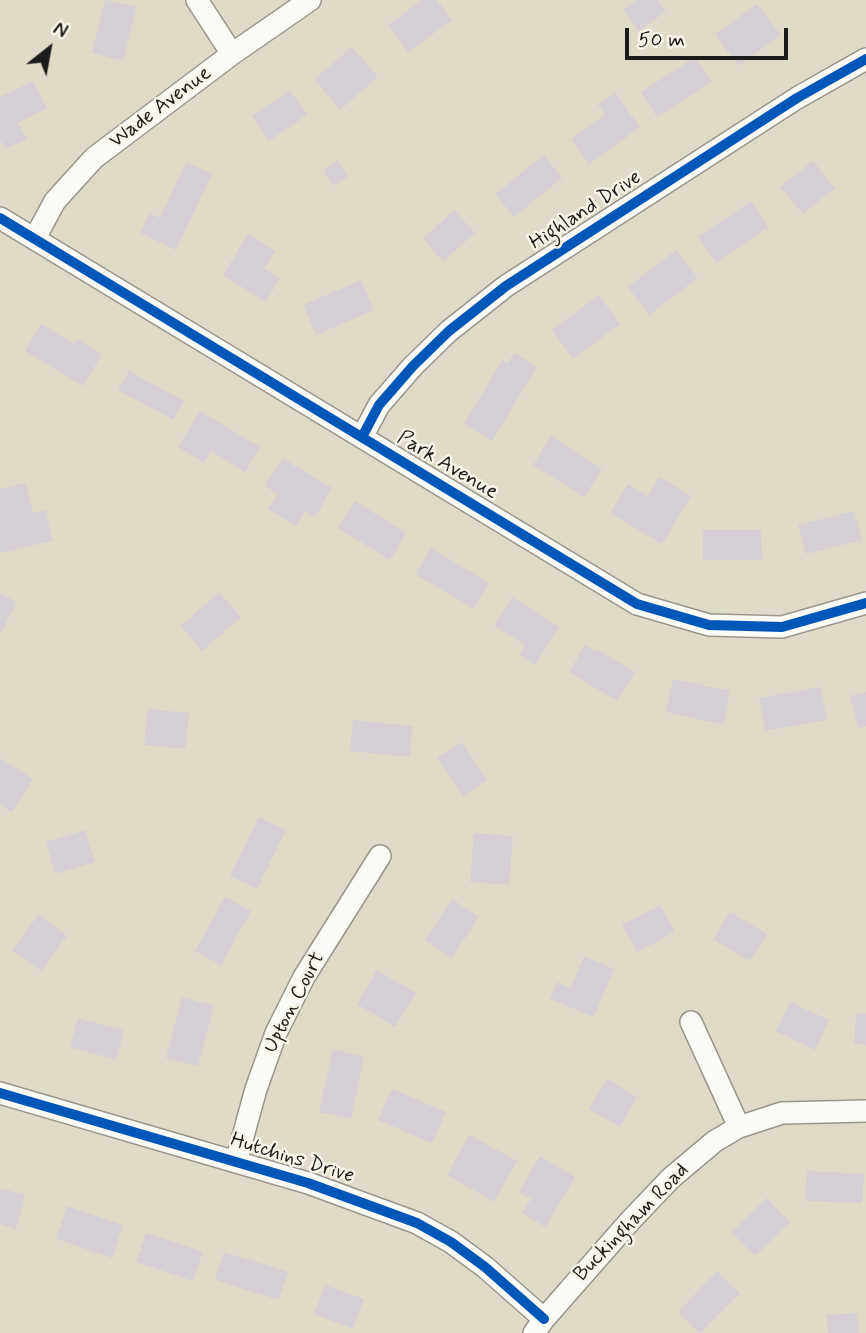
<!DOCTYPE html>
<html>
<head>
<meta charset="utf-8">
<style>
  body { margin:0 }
  #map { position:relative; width:866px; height:1333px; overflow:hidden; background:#e0dbc8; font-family:Mynerve,sans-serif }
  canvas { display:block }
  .north { position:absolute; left:14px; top:14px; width:70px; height:70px; -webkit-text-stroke:5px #f7f3e8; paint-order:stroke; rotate:31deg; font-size:19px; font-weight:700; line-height:28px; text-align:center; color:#1c1c1c }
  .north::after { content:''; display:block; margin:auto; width:24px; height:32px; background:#1c1c1c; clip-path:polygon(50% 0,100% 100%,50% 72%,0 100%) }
  .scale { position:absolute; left:625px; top:28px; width:163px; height:32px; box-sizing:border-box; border:4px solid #1c1c1c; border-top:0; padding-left:9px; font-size:21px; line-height:24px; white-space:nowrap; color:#1c1c1c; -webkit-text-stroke:5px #f7f3e8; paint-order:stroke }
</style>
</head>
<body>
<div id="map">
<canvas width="866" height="1333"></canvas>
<div class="north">N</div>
<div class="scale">50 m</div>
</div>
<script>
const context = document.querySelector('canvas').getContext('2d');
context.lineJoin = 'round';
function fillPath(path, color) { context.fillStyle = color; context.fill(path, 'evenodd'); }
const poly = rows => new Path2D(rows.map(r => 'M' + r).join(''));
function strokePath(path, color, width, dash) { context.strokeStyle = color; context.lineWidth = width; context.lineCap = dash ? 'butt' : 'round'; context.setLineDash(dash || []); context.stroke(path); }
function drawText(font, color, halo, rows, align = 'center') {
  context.font = font + ' Mynerve,sans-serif'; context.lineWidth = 5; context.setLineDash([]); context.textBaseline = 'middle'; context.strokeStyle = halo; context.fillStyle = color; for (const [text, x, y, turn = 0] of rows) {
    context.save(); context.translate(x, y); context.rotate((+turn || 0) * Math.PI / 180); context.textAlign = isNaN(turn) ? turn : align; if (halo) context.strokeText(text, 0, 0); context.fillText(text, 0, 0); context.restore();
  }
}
fillPath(poly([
  [105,0,137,6,123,61,92,53],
  [422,0,437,0,452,20,408,52,388,25],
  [636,0,658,0,666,11,639,31,623,10],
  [757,4,781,35,738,66,715,34],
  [352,47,378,77,340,110,314,79],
  [695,57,712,82,657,117,641,92],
  [33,81,47,108,18,123,27,139,5,149,0,140,0,97],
  [290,90,307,115,269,141,252,116],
  [615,92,640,127,589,164,571,139,605,115,598,105],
  [544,155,562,178,514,217,495,194],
  [338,160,348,176,333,186,323,170],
  [813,161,835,188,803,214,780,187],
  [186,162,212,174,176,250,140,233,150,213,160,218],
  [751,201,768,227,716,263,698,237],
  [454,210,475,233,443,261,423,239],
  [248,234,275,251,264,268,280,278,266,302,223,275],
  [676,250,698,278,649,315,628,287],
  [361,280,374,310,316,335,303,305],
  [599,295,620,324,573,359,552,330],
  [41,324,74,344,77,339,102,354,83,386,25,351],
  [514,353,537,367,492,441,464,424,502,360,508,363],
  [129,371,184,401,173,420,118,390],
  [200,411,260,447,245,472,211,451,204,463,178,447],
  [551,436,602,469,584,497,533,465],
  [282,458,332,488,315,517,305,511,296,526,268,509,278,494,265,486],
  [660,477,691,496,662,544,610,513,628,484,648,496],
  [26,483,33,513,46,510,52,541,0,553,0,489],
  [355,501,406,533,390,560,338,528],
  [854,511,862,540,806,554,798,525],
  [703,530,761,530,762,560,703,560],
  [431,548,489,583,474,609,415,574],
  [219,592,241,617,202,651,181,626],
  [0,593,17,602,0,635],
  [512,597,559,627,535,665,520,655,525,645,494,626],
  [585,645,596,652,598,650,635,672,617,701,569,672],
  [673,679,730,691,724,725,666,712],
  [820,687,827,720,765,731,759,698],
  [866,692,866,726,858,728,850,696],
  [148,709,189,713,185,749,144,745],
  [353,720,412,726,410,757,350,751],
  [462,742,487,780,463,796,437,758],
  [0,758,33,779,12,812,0,805],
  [259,817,286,830,257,889,230,876],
  [85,830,95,862,55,874,46,842],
  [474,833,513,836,509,885,470,882],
  [225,897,251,911,221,965,195,951],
  [452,899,479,917,452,958,425,940],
  [660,905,675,932,637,952,622,925],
  [730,912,767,934,750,961,713,939],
  [39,914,67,936,41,971,12,950],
  [584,956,614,969,594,1017,550,999,557,982,571,988],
  [377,970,416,993,395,1027,357,1004],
  [182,997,214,1006,198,1066,166,1058],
  [790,1002,829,1020,815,1050,776,1031],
  [856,1013,866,1014,866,1045,854,1044],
  [78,1018,124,1031,116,1060,70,1047],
  [333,1049,364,1057,351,1119,319,1112],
  [607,1079,637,1097,620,1127,589,1109],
  [392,1089,446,1112,432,1143,378,1120],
  [469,1135,517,1161,494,1202,447,1175],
  [540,1156,575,1177,545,1227,522,1213,531,1199,519,1192],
  [807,1171,864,1174,862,1203,805,1201],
  [0,1188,25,1195,16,1229,0,1224],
  [767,1198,790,1222,755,1256,731,1232],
  [67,1206,123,1225,112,1258,56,1239],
  [146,1233,203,1252,193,1281,136,1262],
  [224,1252,288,1272,279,1300,215,1280],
  [717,1271,740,1293,700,1333,678,1312],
  [325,1285,364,1299,353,1329,314,1314],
  [857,1313,859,1333,828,1333,827,1315]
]), '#d6cfd6');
const minor = poly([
  [197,0,232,54],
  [0,218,637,604,709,625,782,627,866,603],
  [35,238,55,201,94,158,232,54,310,0],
  [362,437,379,405,413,366,449,331,506,286,797,98,866,59],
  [691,1022,739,1127],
  [0,1093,308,1183,417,1223,451,1242,485,1267,544,1319],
  [236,1162,256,1089,276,1033,304,977,380,856],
  [534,1333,544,1319,630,1221,671,1178,715,1141,739,1127,782,1113,866,1111]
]);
strokePath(minor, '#99968c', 24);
strokePath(minor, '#fafaf7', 21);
strokePath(poly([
  [0,218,637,604,709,625,782,627,866,603],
  [362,437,379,405,413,366,449,331,506,286,797,98,866,59],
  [0,1093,308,1183,417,1223,451,1242,485,1267,544,1319]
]), '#0057b8', 10);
drawText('21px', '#1c1c1c', '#f7f3e8', [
  ["Wade Avenue",161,108,-37],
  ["Highland Drive",586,211,-33],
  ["Park Avenue",447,466,31],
  ["Upton Court",295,1003,-63],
  ["Hutchins Drive",292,1159,17],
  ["Buckingham Road",632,1223,-46]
]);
</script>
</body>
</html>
